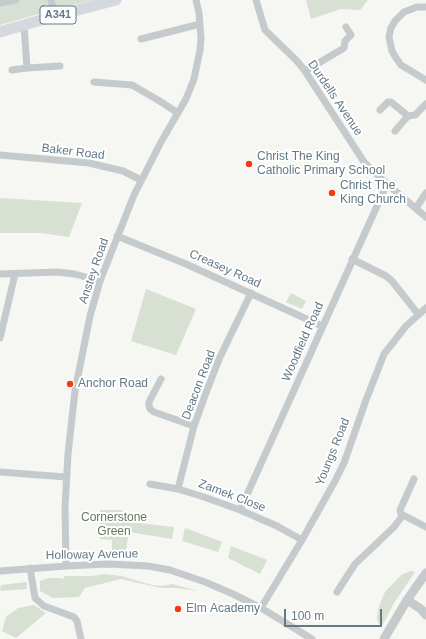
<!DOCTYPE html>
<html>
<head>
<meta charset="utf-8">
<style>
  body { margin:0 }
  #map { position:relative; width:426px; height:639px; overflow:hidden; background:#f6f6f2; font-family:Arial,sans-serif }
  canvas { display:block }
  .scale { position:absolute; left:284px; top:609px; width:98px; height:18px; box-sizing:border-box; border:2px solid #627986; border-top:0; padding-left:5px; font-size:12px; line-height:14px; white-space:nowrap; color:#627986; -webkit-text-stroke:3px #fff; paint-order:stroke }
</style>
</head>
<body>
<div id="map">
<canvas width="426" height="639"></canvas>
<div class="scale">100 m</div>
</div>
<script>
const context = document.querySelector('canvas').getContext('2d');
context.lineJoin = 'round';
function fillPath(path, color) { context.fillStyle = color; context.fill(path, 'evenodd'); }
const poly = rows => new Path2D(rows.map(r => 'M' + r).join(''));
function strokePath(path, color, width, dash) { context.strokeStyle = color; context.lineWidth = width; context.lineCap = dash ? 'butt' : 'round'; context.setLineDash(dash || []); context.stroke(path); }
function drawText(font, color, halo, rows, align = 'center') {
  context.font = font + ' Arial,sans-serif'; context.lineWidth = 4; context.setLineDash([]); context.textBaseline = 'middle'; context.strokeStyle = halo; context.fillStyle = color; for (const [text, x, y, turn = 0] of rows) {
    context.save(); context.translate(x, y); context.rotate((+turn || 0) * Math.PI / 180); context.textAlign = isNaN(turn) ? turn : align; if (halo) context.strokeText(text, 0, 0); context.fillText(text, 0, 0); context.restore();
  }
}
fillPath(poly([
  [16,0,94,0,60,8,0,25,0,3],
  [306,0,368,0,360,10,341,9,311,19],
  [0,198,81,203,82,203,69,237,41,233,0,233],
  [146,289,196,309,176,355,131,341],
  [291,293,306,301,302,309,286,302],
  [100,510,122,510,130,522,174,527,172,539,129,532,125,556,112,555,112,540,100,539],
  [185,528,222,542,218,552,182,541],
  [231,546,267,560,260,574,228,558],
  [411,571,415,572,394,603,382,626,379,624,377,619,378,611,381,601,385,592,401,575],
  [104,574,121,576,152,585,163,586,172,584,198,591,177,588,161,588,121,579,85,588,79,597,53,598,40,591,40,581,49,578,61,578,64,579,64,576,93,576],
  [27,582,27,589,0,591,1,585],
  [34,605,46,613,16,638,2,631,6,617,18,608]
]), '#d8dfd3');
strokePath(poly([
  [51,0,55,16],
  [256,0,265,30,297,61,305,71,364,162,387,184,426,217],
  [0,3,16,0],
  [426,7,417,7,404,12,395,21,391,28,389,37,392,51,396,58,401,65,426,80],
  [141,39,200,24],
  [27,68,60,66],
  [12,70,27,68,24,25],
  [305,71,344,48,345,41,351,35,346,27],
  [94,82,132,85,158,100,178,113],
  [380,110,388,102,391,102,408,116],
  [395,131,408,116,415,115,426,104],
  [0,155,89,163,123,171,141,180],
  [416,208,426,193],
  [117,236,186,264,322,326],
  [352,259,386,276,392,281,418,314],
  [0,274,57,272,75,274,100,281],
  [0,338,15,274],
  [161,379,149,402,149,406,150,409,154,412,194,426],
  [0,472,66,477],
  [150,484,178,489,204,497,240,510,277,526,302,540],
  [178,489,194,426,207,390,220,357,251,293],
  [240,510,387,184],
  [403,515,426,527],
  [66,566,65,506,68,454,75,391,90,316,100,281,134,195,161,142,186,99,194,79,200,50,201,38,199,13,196,0],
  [30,568,35,598,44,606,74,617,77,621,81,639],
  [0,571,66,566,108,564,148,566,170,570,205,582,233,594,261,608,312,639],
  [337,592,355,564,394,527,403,515,401,514,400,510,414,479],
  [261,608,302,540,335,481,344,463,366,400,384,354,406,326,426,308]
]), '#c5cacc', 7);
strokePath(poly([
  [407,600,421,609,426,615],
  [384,639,407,600,426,573]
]), '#c5cacc', 9);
strokePath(poly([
  [0,32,55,16,116,0]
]), '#d3d9dd', 11);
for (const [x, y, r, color] of [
  [249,164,4,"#f43b15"],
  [332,193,4,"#f43b15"],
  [70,384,4,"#f43b15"],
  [178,609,4,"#f43b15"]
]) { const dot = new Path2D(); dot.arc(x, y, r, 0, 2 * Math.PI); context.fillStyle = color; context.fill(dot); strokePath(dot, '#fff', 1.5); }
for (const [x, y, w] of [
  [58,15,36]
]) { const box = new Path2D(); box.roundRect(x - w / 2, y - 9, w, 18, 3); context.fillStyle = '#fff'; context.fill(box); strokePath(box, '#627986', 1); }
drawText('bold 11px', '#627986', null, [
  ["A341",58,15]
]);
drawText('12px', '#627986', '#fff', [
  ["Durdells Avenue",335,98,56],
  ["Baker Road",73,152,7],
  ["Creasey Road",225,269,24],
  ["Anstey Road",94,271,-71],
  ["Woodfield Road",303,342,-66],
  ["Deacon Road",199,385,-69],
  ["Youngs Road",333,452,-68],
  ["Zamek Close",232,496,21],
  ["Holloway Avenue",92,555,-1]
]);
drawText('12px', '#627986', '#fff', [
  ["Christ The King",257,157],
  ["Catholic Primary School",257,171],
  ["Christ The",340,186],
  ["King Church",340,200],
  ["Anchor Road",78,384],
  ["Elm Academy",186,609]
], 'left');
drawText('12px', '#65785e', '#fff', [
  ["Cornerstone",114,518],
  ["Green",114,532]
]);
</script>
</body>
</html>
